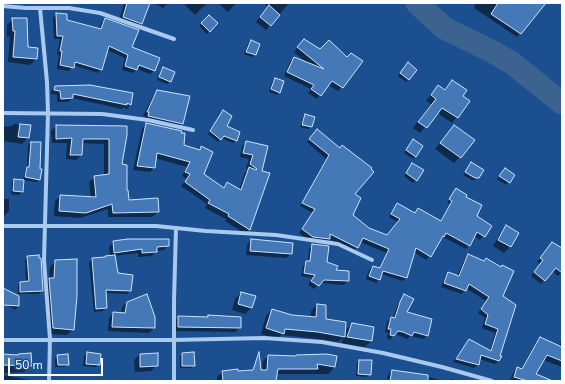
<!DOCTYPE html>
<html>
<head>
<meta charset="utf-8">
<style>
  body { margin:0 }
  #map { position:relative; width:565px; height:384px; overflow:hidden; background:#1b4f8f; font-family:"Nunito Sans",sans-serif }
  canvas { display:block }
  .frame { position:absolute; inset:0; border:4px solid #fff; pointer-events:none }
  .scale { position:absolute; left:8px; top:358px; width:95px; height:18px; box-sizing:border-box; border:2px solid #fff; border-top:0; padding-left:5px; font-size:12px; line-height:14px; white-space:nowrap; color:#fff; -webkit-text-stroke:3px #1b4f8f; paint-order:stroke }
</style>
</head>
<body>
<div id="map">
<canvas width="565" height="384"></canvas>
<div class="frame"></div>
<div class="scale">50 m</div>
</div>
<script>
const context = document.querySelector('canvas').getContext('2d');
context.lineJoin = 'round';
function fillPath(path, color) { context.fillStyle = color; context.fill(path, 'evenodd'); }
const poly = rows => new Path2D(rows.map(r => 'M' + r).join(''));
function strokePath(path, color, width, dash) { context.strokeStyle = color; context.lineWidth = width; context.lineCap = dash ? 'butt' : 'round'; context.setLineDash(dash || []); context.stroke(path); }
fillPath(poly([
  [123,3,149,3,141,23,137,28,119,22,124,3],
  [154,3,168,3,163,8],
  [187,3,207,3,195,15,185,5],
  [218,3,236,3,228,12],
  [266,3,289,3,266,30,256,22,268,7,265,4],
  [476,3,544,3,517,37,474,8],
  [57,14,66,20,99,30,101,23,105,19,131,48,158,59,154,71,150,74,137,69,133,73,122,70,125,58,107,50,101,69,98,73,73,65,69,71,57,69,59,55,57,54,60,39,54,39,53,18],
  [209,16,217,23,207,34,199,26],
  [13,19,27,48,36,59,30,65,8,62,10,36,7,37,7,25],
  [251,41,259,44,255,55,252,57,244,54,248,44],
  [300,44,342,87,338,91,328,85,317,99,308,93,311,89,284,76,290,62,294,58,308,64,294,52],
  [405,66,416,70,406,82,398,76],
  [164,68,170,81,167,84,157,80,161,71],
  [275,79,279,92,277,95,269,92,272,82],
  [452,81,461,96,469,101,452,123,437,113,420,133,413,128,431,104,426,101,438,86,444,90],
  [55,87,132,94,130,105,127,109,123,107,122,109,72,98,68,102,57,102,57,95,51,94,51,91],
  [157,91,182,124,178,128,144,121,145,117,143,116,153,96],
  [221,114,225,127,236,140,233,143,221,138,218,142,208,134],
  [305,115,311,127,308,129,300,127,303,118],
  [15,124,30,126,28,138,22,144,3,141,3,127,12,126],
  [146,124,183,146,198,150,201,147,203,174,223,188,227,184,239,190,245,172,248,169,246,168,249,159,240,157,242,146,247,142,261,171,249,229,245,234,225,221,226,219,205,208,207,204,181,186,187,179,182,176,187,167,155,158,154,168,150,172,133,170,142,129],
  [56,126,126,127,121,164,128,201,158,212,152,217,108,217,108,209,80,218,54,216,55,201,60,196,91,198,89,182,95,177,104,176,104,144,82,143,81,155,76,160,66,159,67,143,52,143,51,131],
  [317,131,353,194,351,215,369,229,387,236,398,222,389,217,397,204,414,214,418,209,440,222,450,204,447,203,456,190,465,197,476,216,491,226,480,240,474,236,466,249,443,237,426,260,414,252,406,278,403,281,381,274,380,279,376,283,366,279,369,270,373,267,379,269,387,253,360,242,354,251,329,239,325,242,309,240,299,233,313,213,300,206,326,159,307,142],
  [449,132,460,157,454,163,435,149],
  [31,143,40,179,37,182,23,180,22,192,19,195,11,194,12,183,14,180,23,181,25,171,27,168,28,145],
  [411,143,415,156,413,159,404,153],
  [471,163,478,177,475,180,472,180,463,175],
  [412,164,416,180,413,183,404,176],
  [505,169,514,175,506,185,497,179],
  [3,199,9,199,9,211,3,217],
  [507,227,518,234,510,247,504,253,493,246,501,233],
  [128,240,168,245,164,250,156,251,152,256,138,257,138,253,114,256,117,274,132,276,130,291,127,294,105,293,106,308,103,311,94,312,89,262,92,259,105,258,110,257,109,247,113,242],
  [251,240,291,254,286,258,246,255,247,245],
  [313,245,326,263,335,271,348,272,348,281,344,285,320,283,314,289,308,285,312,278,301,276,303,266,308,262,309,249],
  [549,247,562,249,562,272,558,276,552,271,541,284,531,276,540,264,537,262],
  [468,255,501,297,499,361,495,364,479,359,478,365,474,368,453,362,466,344,490,351,495,333,482,328,485,318,478,313,486,301,466,288,462,294,441,287,445,277,448,273,457,276,465,259],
  [27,257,42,291,39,294,18,294,18,285,20,283,26,283,25,260],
  [56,261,73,330,67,335,48,334,44,285,49,279,50,267],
  [3,289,18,297,18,307,15,310,3,303],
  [241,293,254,297,251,308,245,314,232,310,235,299],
  [404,295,406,313,427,336,423,339,410,336,407,339,395,334,390,340,387,338,388,333,385,332,387,322,391,318,393,319,397,306],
  [127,302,154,317,154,328,149,333,108,331,109,318,113,313,121,314,122,307],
  [317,305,325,319,344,332,352,324,371,341,365,347,341,343,344,337,338,342,311,338,281,335,277,339,261,334,266,316,272,310,292,316,311,318,311,311],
  [209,316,240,328,235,332,174,331,175,321,179,317,206,318],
  [540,339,559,346,562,340,562,367,543,360,535,374,553,381,510,381,513,373,517,368,521,369,536,343],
  [87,353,99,364,96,367,83,366,84,356],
  [140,354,157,354,157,365,151,371,135,372,134,360],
  [182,354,194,365,191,368,180,368,180,356],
  [3,355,17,356,18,355,31,366,24,372,3,373],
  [58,356,68,364,65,367,55,367,55,358],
  [268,356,336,357,333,369,328,374,276,374,275,381,217,381,217,377,222,372,262,371,263,361],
  [359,361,370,374,367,377,356,376,357,363],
  [392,371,422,375,443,381,387,381,388,375],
  [3,375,30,380,30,381,3,381],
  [451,379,458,381,449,381]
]), '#0007');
strokePath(poly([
  [417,3,444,28,491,51,512,63,562,103]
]), '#3c6290', 23);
const building = poly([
  [127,3,150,3,142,24,123,17,127,3],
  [498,3,546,3,521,34,491,14,498,3],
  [269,5,280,15,271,26,260,17,269,5],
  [56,13,67,14,67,20,101,29,105,18,139,30,132,47,160,58,155,71,139,65,137,70,125,66,128,55,109,46,102,70,75,62,74,68,60,65,62,51,60,51,63,36,57,36,56,13],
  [209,15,218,23,210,32,201,23,209,15],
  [12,18,27,18,28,47,38,48,37,59,13,57,15,31,13,31,12,18],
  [304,39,320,49,329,40,347,57,351,53,363,61,343,88,332,81,321,96,311,89,314,85,287,72,294,57,324,69,297,47,304,39],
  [251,40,260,44,256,55,246,52,251,40],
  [408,62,417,70,409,80,400,73,408,62],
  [163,67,175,72,171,82,159,77,163,67],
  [275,78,284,81,280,93,271,89,275,78],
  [452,80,467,90,463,96,470,101,458,118,442,108,427,128,418,122,436,99,431,95,438,85,445,90,452,80],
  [90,85,133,93,131,105,127,103,127,105,73,94,73,98,61,99,60,91,54,90,55,86,90,85],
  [157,90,190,96,183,124,148,116,149,112,147,112,157,90],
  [223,110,232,116,227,126,240,132,237,141,224,136,221,140,210,131,223,110],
  [305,114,315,117,312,127,302,125,305,114],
  [146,123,182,131,181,133,185,133,184,145,200,150,201,146,213,152,204,174,224,188,227,182,241,190,249,167,256,170,257,169,250,164,253,155,243,153,246,141,268,146,262,171,270,173,250,230,228,216,229,214,208,203,210,200,185,182,190,174,185,172,190,162,157,153,155,168,137,166,146,123],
  [20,124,31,125,29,138,18,137,20,124],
  [56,125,127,126,127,135,122,164,127,165,127,190,128,190,129,200,158,198,159,212,113,213,112,204,86,213,59,211,60,195,96,197,94,176,109,174,109,139,83,139,82,155,70,155,72,138,56,139,56,125],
  [454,125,475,140,461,158,440,143,454,125],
  [317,129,340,148,342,145,372,168,371,169,374,172,355,194,361,198,353,215,369,228,387,235,400,219,391,214,397,203,415,213,418,208,441,221,452,201,449,199,456,188,467,195,466,197,482,205,477,216,492,226,485,237,477,232,470,246,446,233,444,237,443,236,431,257,416,248,407,278,383,271,380,280,369,276,373,266,380,268,389,249,363,238,358,248,330,234,330,239,313,237,302,229,315,209,302,203,329,155,309,139,317,129],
  [413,139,423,146,416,157,406,150,413,139],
  [31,142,41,142,40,169,42,169,40,180,25,177,27,167,29,167,31,142],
  [471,162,484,170,479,178,475,178,465,172,471,162],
  [412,163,424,170,417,181,406,173,412,163],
  [505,168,515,175,510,183,499,176,505,168],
  [14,179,24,180,23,192,13,191,14,179],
  [506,225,519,233,511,247,498,240,506,225],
  [128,239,169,239,169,246,157,247,157,252,142,253,142,249,114,253,113,241,128,239],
  [251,239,293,243,292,254,250,251,251,239],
  [552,242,562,248,562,273,556,268,545,281,534,272,543,260,540,258,552,242],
  [312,244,329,246,327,262,338,266,336,270,349,271,349,281,324,280,319,286,311,281,315,275,304,273,306,261,310,261,312,244],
  [468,254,484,261,486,258,501,267,502,265,514,271,503,296,516,305,500,356,502,356,499,361,481,355,479,365,456,359,469,339,491,351,498,329,485,324,488,315,481,309,489,297,469,284,466,291,444,283,448,272,459,276,468,254],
  [39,255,39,258,41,258,43,291,20,292,20,282,29,281,27,256,39,255],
  [115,255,118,273,133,275,131,291,106,290,107,308,96,309,92,258,105,257,105,256,115,255],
  [77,259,77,296,74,330,53,328,49,278,54,278,55,260,77,259],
  [3,288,19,296,19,306,3,305,3,288],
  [241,292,256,296,252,308,238,304,241,292],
  [147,294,155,317,155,328,112,327,113,312,125,313,127,302,147,294],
  [404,294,414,299,407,312,432,319,428,336,414,332,412,336,403,332,398,331,394,336,390,335,391,329,388,329,391,317,395,318,400,302,404,294],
  [317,304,326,305,326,319,346,322,345,337,318,332,285,329,284,334,266,328,272,309,292,315,316,317,317,304],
  [208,315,241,317,241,328,178,327,178,316,208,317,208,315],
  [352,323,374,327,372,341,347,337,352,323],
  [540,337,562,347,562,361,547,355,536,374,553,381,528,381,514,377,517,367,522,369,540,337],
  [87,352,101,354,100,365,86,364,87,352],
  [194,352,195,366,182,366,182,353,194,352],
  [259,352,261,370,267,370,268,355,296,356,296,355,327,354,337,356,335,367,317,364,318,369,278,369,276,381,223,381,222,371,238,369,238,371,253,370,259,352],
  [31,353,32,366,3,365,3,354,18,355,18,354,31,353],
  [158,353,158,366,140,367,140,354,158,353],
  [68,354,69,365,58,365,57,355,68,354],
  [359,360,372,360,371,375,358,374,359,360],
  [392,370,428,375,428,381,390,381,392,370]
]);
fillPath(building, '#4478b7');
strokePath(building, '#cfe3fa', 1);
strokePath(poly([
  [3,6,26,8,69,8,100,13,174,39],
  [40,8,47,82,48,113,44,260,50,339,49,381],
  [3,113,102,114,148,120,193,130],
  [3,226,156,226,206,231,276,235,338,244,372,260],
  [3,340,173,340,264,338,322,342,383,353,442,367,492,381],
  [174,381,174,301,176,228]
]), '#a9c9ee', 4);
</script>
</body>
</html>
